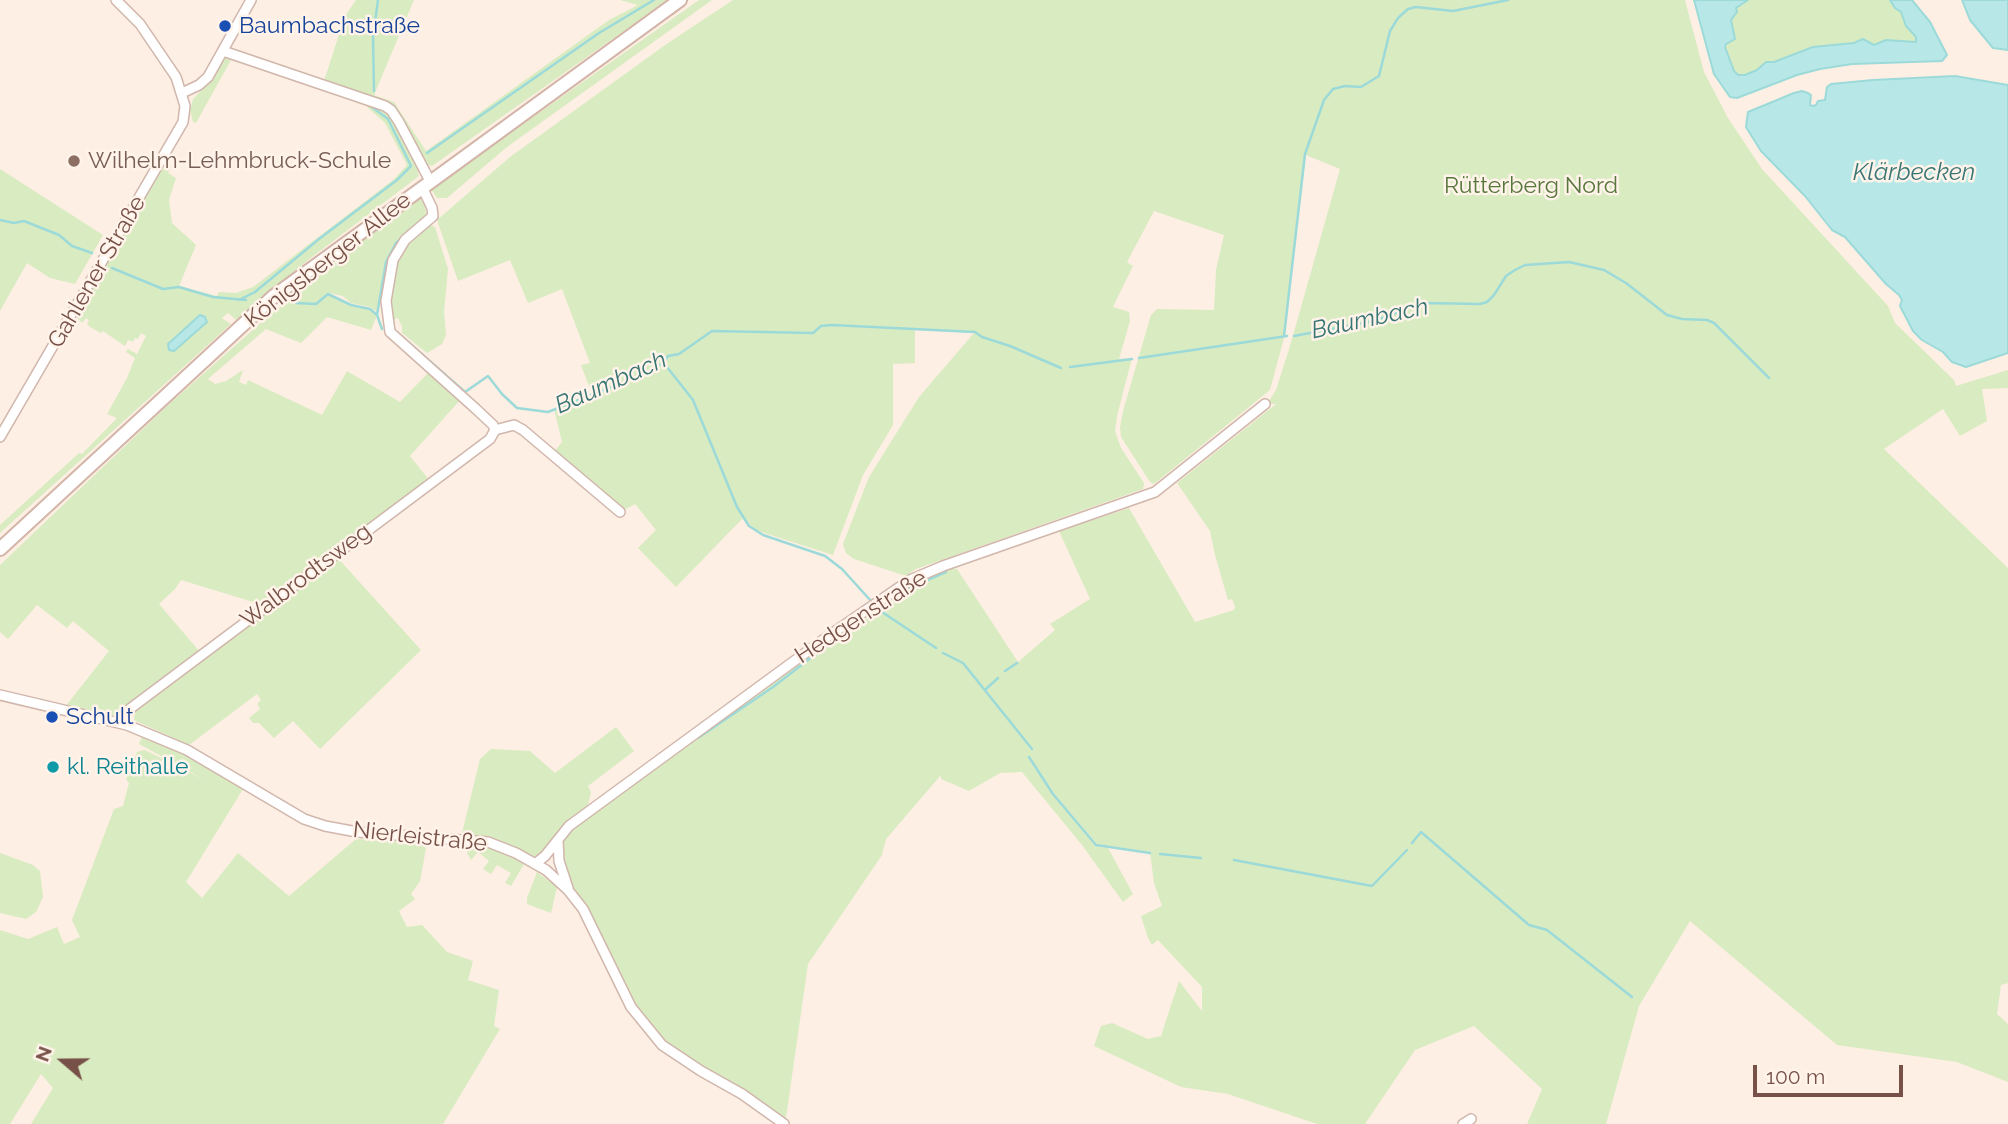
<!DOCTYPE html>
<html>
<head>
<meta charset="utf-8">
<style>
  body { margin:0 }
  #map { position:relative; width:2008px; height:1124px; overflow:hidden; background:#fdefe3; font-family:Raleway,sans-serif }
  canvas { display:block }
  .north { position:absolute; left:28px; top:1026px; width:70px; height:70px; -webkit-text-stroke:5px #fff3ea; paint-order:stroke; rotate:290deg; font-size:19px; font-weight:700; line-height:28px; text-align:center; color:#775148 }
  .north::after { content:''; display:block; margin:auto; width:24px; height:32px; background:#775148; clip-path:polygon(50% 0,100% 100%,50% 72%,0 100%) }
  .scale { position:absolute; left:1753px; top:1065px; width:150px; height:32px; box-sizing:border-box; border:4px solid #775148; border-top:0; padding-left:9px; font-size:21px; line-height:24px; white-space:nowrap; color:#775148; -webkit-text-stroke:5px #fff3ea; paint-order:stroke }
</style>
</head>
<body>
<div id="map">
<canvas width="2008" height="1124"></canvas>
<div class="north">N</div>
<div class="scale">100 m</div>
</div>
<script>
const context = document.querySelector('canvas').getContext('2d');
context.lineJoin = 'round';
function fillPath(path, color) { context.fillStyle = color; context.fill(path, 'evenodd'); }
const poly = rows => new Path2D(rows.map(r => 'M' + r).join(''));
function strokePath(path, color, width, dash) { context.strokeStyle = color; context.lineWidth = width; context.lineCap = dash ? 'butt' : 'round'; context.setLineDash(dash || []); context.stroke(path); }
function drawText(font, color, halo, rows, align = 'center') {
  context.font = font + ' Raleway,sans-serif'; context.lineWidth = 5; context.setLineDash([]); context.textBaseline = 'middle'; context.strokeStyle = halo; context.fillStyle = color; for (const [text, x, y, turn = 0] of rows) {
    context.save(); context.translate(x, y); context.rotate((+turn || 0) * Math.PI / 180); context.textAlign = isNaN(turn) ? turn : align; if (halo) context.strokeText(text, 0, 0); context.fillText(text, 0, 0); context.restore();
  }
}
fillPath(poly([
  [356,0,414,0,374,95,394,102,426,151,609,20,638,5,620,0,668,0,432,166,425,164,396,112,376,98,324,81,345,16],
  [699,0,712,0,507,147,447,198,437,198,431,189],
  [733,0,1685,0,1704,72,1728,118,1762,169,1888,306,1895,323,1954,380,1956,386,2008,370,2008,388,1982,389,1987,421,1960,436,1943,409,1884,449,2008,568,2008,983,2001,985,1997,1014,2008,1024,2008,1082,1957,1062,1837,1045,1690,921,1639,1006,1606,1124,1527,1124,1542,1089,1474,1026,1415,1050,1365,1124,1317,1124,1228,1094,1181,1087,1094,1046,1101,1026,1112,1023,1148,1039,1161,1036,1179,981,1202,1011,1202,987,1158,940,1152,945,1148,938,1141,916,1162,906,1154,883,1150,852,1097,844,1057,797,1029,757,1030,761,1052,793,1093,843,1099,847,1108,848,1133,894,1123,902,1082,845,1022,772,1000,773,969,791,941,779,941,775,886,839,882,855,808,964,786,1118,709,1071,668,1043,639,1011,592,915,572,887,563,862,562,842,568,831,811,651,907,585,949,568,957,569,1018,662,1055,630,1050,624,1090,599,1059,531,1129,508,1195,622,1234,610,1235,607,1232,599,1228,600,1215,555,1210,531,1177,483,1276,404,1267,404,1276,390,1290,346,1340,169,1306,155,1284,338,1270,390,1154,484,1150,482,1121,437,1120,428,1123,411,1151,315,1157,309,1214,310,1216,270,1224,235,1154,211,1127,262,1133,266,1113,307,1129,312,1130,321,1119,359,1132,358,1117,416,1115,431,1121,448,1144,483,1143,489,916,569,906,576,854,559,846,553,843,544,869,477,919,397,974,333,915,330,915,363,893,364,893,425,863,475,833,555,755,530,744,517,676,587,638,548,656,530,635,504,624,510,554,452,562,442,554,409,592,394,581,365,590,363,562,289,528,303,510,260,458,281,437,220,510,157,668,43],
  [1748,0,1890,0,1895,8,1901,12,1903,20,1916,37,1916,42,1903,41,1874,45,1863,39,1854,43,1813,47,1774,62,1766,62,1757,70,1745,75,1738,75,1734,71,1725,47,1734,33,1731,20,1736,8],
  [226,56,379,106,391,114,416,164,419,176,312,257,236,320,228,313,222,318,231,324,0,533,0,525,79,453,82,454,117,418,107,414,127,378,135,358,126,352,128,349,137,354,146,336,141,333,138,339,135,338,133,342,128,340,125,346,103,331,101,333,90,327,87,324,89,320,86,318,82,323,76,316,162,169,171,167,168,173,176,178,169,200,172,223,196,245,179,286,217,296,219,292,236,293,253,287,393,180,407,165,385,123,366,106,345,97,231,60,196,123,193,122,190,110,193,99,213,79],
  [0,169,103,235,75,284,50,278,27,263,0,311],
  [420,198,425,202,426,215,396,243,386,262,377,312,370,307,351,303,343,296,328,293,351,306,370,310,377,315,371,330,327,317,301,343,266,329,208,379,215,384,226,381,243,370,239,382,246,385,248,380,322,415,347,371,400,402,429,372,461,399,410,456,430,481,263,605,181,580,175,589,159,604,200,652,116,716,65,707,109,651,73,621,67,628,37,605,8,639,0,632,0,565,168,405,264,320,357,245],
  [431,225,435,227,448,269,444,312,446,335,442,344,427,353,402,333,402,327,398,318,390,321,388,312,396,265,404,249],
  [336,556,421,650,320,749,293,721,274,738,259,723,253,723,249,718,260,709,257,704,261,700,257,694,189,745,134,720,135,711],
  [616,727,634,751,588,786,591,792,588,805,567,823,542,855,533,857,491,837,462,833,480,759,491,749,530,751,555,773],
  [142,737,185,755,243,789,186,882,202,898,238,853,289,896,356,839,427,843,420,881,411,894,415,899,399,911,407,927,422,925,447,952,473,961,468,980,499,990,494,1026,500,1029,443,1124,31,1124,53,1088,41,1074,10,1124,0,1124,0,930,28,939,57,927,64,944,80,937,72,920,114,809,123,806,129,783,126,779,137,752,145,750,207,781,139,744],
  [470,844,501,851,524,864,511,886,505,883,511,873,497,865,491,874,483,869,489,861,478,852,471,860,467,853],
  [0,853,33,865,40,871,43,897,36,912,26,919,0,913],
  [537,872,557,887,551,913,527,904,527,898]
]), '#d9ebc1');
const water = poly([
  [1694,0,1748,0,1736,8,1737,12,1731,20,1735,39,1726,44,1725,47,1734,71,1738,75,1745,75,1757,70,1766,62,1774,62,1813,47,1854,43,1863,39,1874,45,1886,40,1916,42,1916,37,1906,26,1901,12,1895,8,1890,0,1912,0,1930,22,1947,55,1942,61,1852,64,1820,69,1797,75,1737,98,1730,97,1714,74,1694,0],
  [1962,0,2008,0,2008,50,1993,48,1970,20,1962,0],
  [1955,76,2008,85,2008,353,1966,367,1952,362,1943,352,1922,340,1913,331,1900,306,1902,300,1899,295,1886,284,1845,237,1832,230,1805,196,1761,151,1746,127,1748,112,1794,93,1802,91,1808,93,1811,95,1810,105,1813,106,1816,105,1818,101,1825,100,1827,87,1831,84,1873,80,1955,76],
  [200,315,205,317,207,322,174,351,169,350,168,344,200,315]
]);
fillPath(water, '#b7e8e7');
strokePath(water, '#9cdad9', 2);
strokePath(poly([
  [374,91,373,37,378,0],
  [427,153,599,33,654,0],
  [0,220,14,223,24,221,59,235,72,246,92,253],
  [112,268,163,289,179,287,213,297,246,300],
  [239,300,255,292,319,239,397,180,411,166,388,119,372,107],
  [296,303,316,304,328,294,351,305,370,309,377,315,382,329],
  [377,315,386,262,396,243,402,238],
  [400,335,465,392,488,376,502,394,517,408,548,412,649,372,664,362,668,356,679,354,712,331,813,333,821,326,832,325,975,332,982,337,1010,346,1061,368],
  [1284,336,1305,154,1324,100,1333,89,1345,86,1361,87,1379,76,1390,31,1398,18,1408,9,1416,7,1453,11,1508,0],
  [1294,336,1374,321,1423,303,1480,304,1487,302,1494,295,1506,276,1515,270,1525,265,1569,262,1604,270,1626,283,1667,315,1682,319,1707,320,1714,323,1769,378],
  [1139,358,1287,336],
  [663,362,693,400,737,507,749,526,763,535,825,556,842,569,871,601],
  [1070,367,1132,359],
  [882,605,909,588,946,572],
  [876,608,936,648],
  [943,653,963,663,1032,749],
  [1005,671,1017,663],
  [986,689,998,678],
  [698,738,773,687,865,616],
  [1029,757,1053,794,1096,845,1150,853],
  [1412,843,1421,832,1529,925,1547,930,1632,997],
  [1160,854,1201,858],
  [1234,860,1372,886,1407,850]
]), '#9cdad9', 2.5);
const minor = poly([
  [223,51,385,106,391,110,399,122,430,181],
  [182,93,199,85,208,77,251,0],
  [422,187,432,208,433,216,405,240,393,260,386,301,390,332,476,409,493,425,495,430,514,425,523,430,620,512],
  [0,437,183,122,185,106,176,77,140,24,116,0],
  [0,695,127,725,187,750,304,819,325,826,357,832,488,842,516,853,546,870,568,890,583,909,631,1007,662,1045,701,1071,742,1094,784,1124],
  [121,723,127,711,490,439,495,430],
  [558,841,559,861,568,888],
  [535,864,545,856,569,826,827,637,910,580,943,566,1155,492,1265,404],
  [1463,1124,1471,1119]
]);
const secondary = poly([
  [0,549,274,296,680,0]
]);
strokePath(minor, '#d1b6ac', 12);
strokePath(secondary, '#d4b5a9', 16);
strokePath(minor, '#fff', 9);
strokePath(secondary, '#fff', 12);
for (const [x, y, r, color] of [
  [225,26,7,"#1a4fb4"],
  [74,161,7,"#8d6e63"],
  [52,717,7,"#1a4fb4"],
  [53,767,7,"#0f9aa8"]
]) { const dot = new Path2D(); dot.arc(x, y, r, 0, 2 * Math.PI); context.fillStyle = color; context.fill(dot); strokePath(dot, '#fff3ea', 2.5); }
drawText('23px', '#164399', '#fff3ea', [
  ["Baumbachstraße",239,26],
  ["Schult",66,717]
], 'left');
drawText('23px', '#785e54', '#fff3ea', [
  ["Wilhelm-Lehmbruck-Schule",88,161]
], 'left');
drawText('23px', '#58773c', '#fff3ea', [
  ["Rütterberg Nord",1531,186]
]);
drawText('23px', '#775148', '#fff3ea', [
  ["Königsberger Allee",328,260,-38],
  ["Gahlener Straße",97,272,-60],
  ["Walbrodtsweg",306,576,-37],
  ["Hedgenstraße",861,617,-33],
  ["Nierleistraße",420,837,6]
]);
drawText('23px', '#0d838f', '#fff3ea', [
  ["kl. Reithalle",67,767]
], 'left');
drawText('italic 24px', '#387675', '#fff3ea', [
  ["Klärbecken",1914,173],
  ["Baumbach",1370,319,-12],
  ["Baumbach",611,383,-24]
]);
</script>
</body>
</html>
